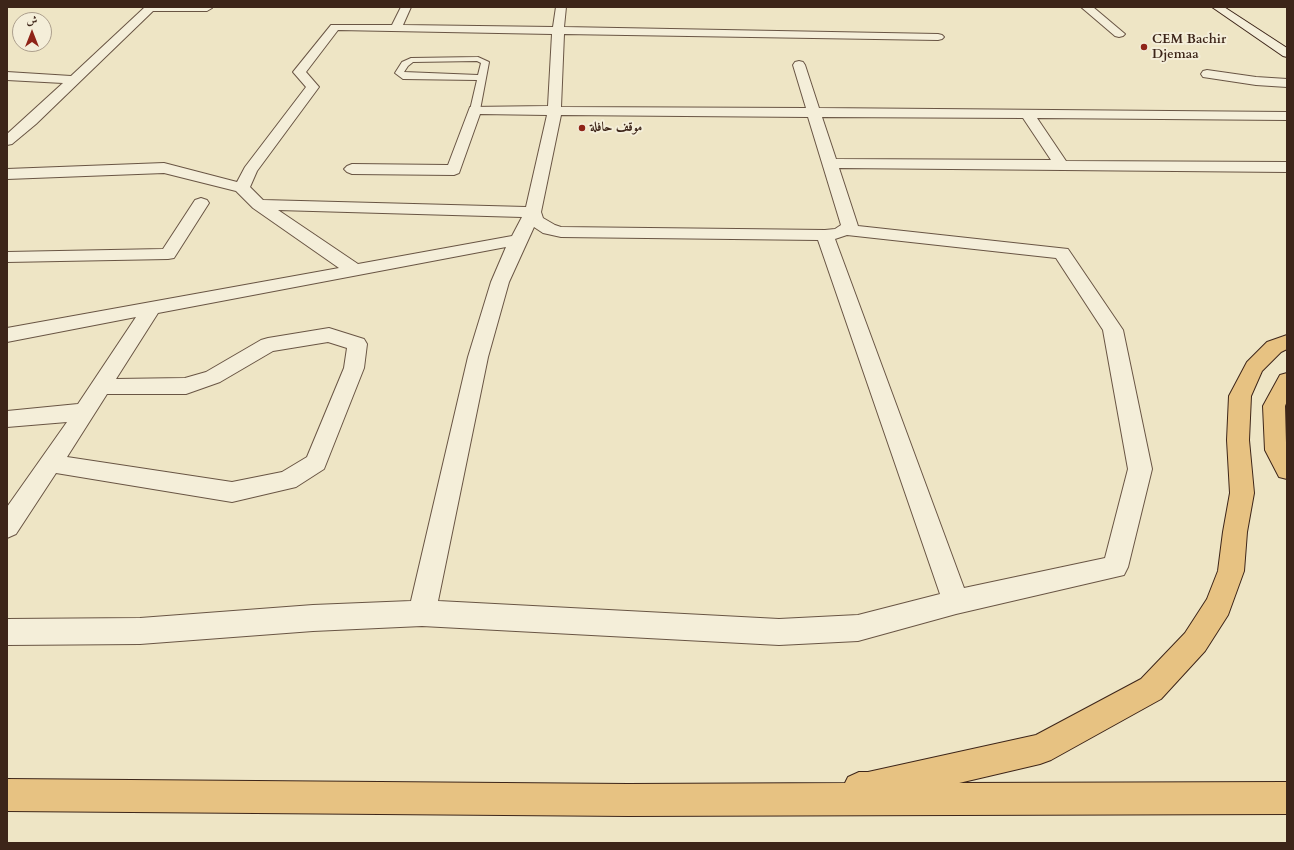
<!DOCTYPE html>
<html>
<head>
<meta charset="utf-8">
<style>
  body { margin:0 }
  #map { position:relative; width:1294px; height:850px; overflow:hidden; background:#eee5c5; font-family:Cardo,Amiri,serif }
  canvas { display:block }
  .frame { position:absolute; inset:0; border:8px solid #3d2519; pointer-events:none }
  .north { position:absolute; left:12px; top:12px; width:40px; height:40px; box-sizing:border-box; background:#f4eed9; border:1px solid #ab9e8c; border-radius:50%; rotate:0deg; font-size:11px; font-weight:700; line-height:16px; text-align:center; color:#3d2519 }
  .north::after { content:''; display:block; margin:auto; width:14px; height:18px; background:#8f2418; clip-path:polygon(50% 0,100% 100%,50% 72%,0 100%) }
</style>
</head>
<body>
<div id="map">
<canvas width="1294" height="850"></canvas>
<div class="frame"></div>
<div class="north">ش</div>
</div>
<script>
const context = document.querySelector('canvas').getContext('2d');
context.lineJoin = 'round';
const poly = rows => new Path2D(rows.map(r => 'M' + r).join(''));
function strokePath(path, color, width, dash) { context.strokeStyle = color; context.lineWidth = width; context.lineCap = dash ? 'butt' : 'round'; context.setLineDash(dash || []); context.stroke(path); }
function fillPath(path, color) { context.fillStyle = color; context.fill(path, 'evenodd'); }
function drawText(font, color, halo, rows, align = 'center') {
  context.font = font + ' Cardo,Amiri,serif'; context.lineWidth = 4; context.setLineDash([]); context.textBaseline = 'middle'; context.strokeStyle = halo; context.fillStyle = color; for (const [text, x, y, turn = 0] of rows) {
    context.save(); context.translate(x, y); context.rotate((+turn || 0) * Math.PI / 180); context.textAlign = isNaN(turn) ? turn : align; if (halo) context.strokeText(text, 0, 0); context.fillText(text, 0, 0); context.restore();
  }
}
const service = poly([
  [478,57,489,62,480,110,475,113,470,110,477,80,403,79,395,73,402,62,411,58,478,57],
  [477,61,481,63,478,75,404,72,408,66,413,62,477,61]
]);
const minor = poly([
  [145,7,212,8,207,11,153,11,36,124,12,144,7,145,7,134,63,83,7,80,7,72,71,76,145,7],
  [401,7,411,7,403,25,553,27,556,7,566,7,564,27,938,34,942,35,944,37,942,39,938,40,564,34,561,107,806,108,793,65,795,62,799,61,803,62,805,65,819,108,1287,112,1287,120,1037,118,1066,161,1287,162,1287,172,839,168,858,226,1068,249,1123,330,1152,469,1128,567,1124,575,956,614,858,641,779,645,422,626,313,631,140,644,7,645,7,619,140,618,313,605,411,601,468,357,491,282,506,247,158,313,116,379,185,378,206,372,261,340,268,338,329,328,364,339,367,344,364,368,324,469,296,487,232,502,56,473,16,534,7,538,7,507,67,422,7,427,7,411,78,404,136,317,7,342,7,328,339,268,253,208,236,191,164,173,7,179,7,169,164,163,237,182,245,167,306,87,293,72,331,25,392,25,401,7],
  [338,30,552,34,548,106,470,107,448,165,352,164,347,166,344,169,347,172,352,174,454,175,459,173,480,114,547,115,526,207,263,200,250,187,257,171,319,87,306,72,338,30],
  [561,115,808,117,841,225,835,229,825,230,561,227,555,225,543,218,541,212,561,115],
  [822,117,1023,118,1051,160,836,159,822,117],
  [278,210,522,217,512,236,358,264,278,210],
  [534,227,543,233,561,237,818,240,940,594,858,615,779,619,438,601,488,357,509,282,534,227],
  [847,235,1056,258,1103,330,1128,469,1105,558,964,588,835,239,847,235],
  [328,342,347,348,344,368,307,457,282,472,232,482,67,457,107,394,186,394,220,382,273,351,328,342],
  [1081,7,1093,7,1125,34,1123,36,1119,37,1115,36,1081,7],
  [1207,70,1256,77,1287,79,1287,87,1256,85,1203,77,1201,74,1203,71,1207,70],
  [201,198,207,200,209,203,174,258,168,259,7,262,7,252,163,249,195,200,201,198]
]);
const secondary = poly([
  [1212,7,1224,7,1287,48,1287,57,1283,56,1212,7]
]);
const motorway = poly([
  [1287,335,1287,349,1281,352,1262,371,1251,396,1249,440,1254,493,1247,532,1244,571,1228,615,1205,651,1161,699,1051,760,1040,764,959,783,1287,782,1287,814,628,816,7,811,7,779,628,784,845,783,848,777,859,772,868,772,1036,735,1141,679,1185,633,1207,599,1218,571,1223,532,1230,493,1227,440,1229,396,1247,362,1267,342,1287,335],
  [1287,373,1287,401,1285,406,1287,479,1279,477,1265,450,1263,406,1280,375,1287,373]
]);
strokePath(service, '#695544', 2);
strokePath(minor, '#695544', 2);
strokePath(secondary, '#3d2519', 2);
strokePath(motorway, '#3d2519', 2);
fillPath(service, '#f4eed9');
fillPath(minor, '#f4eed9');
fillPath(secondary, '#f4eed9');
fillPath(motorway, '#e7c282');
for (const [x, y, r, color] of [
  [1144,47,4,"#8f2418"],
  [582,128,4,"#8f2418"]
]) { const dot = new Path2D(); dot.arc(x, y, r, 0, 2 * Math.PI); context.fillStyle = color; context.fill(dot); strokePath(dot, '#f4eed9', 1.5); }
drawText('bold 13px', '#3d2519', '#f4eed9', [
  ["CEM Bachir",1152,40],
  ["Djemaa",1152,55],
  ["موقف حافلة",590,128]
], 'left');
</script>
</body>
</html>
